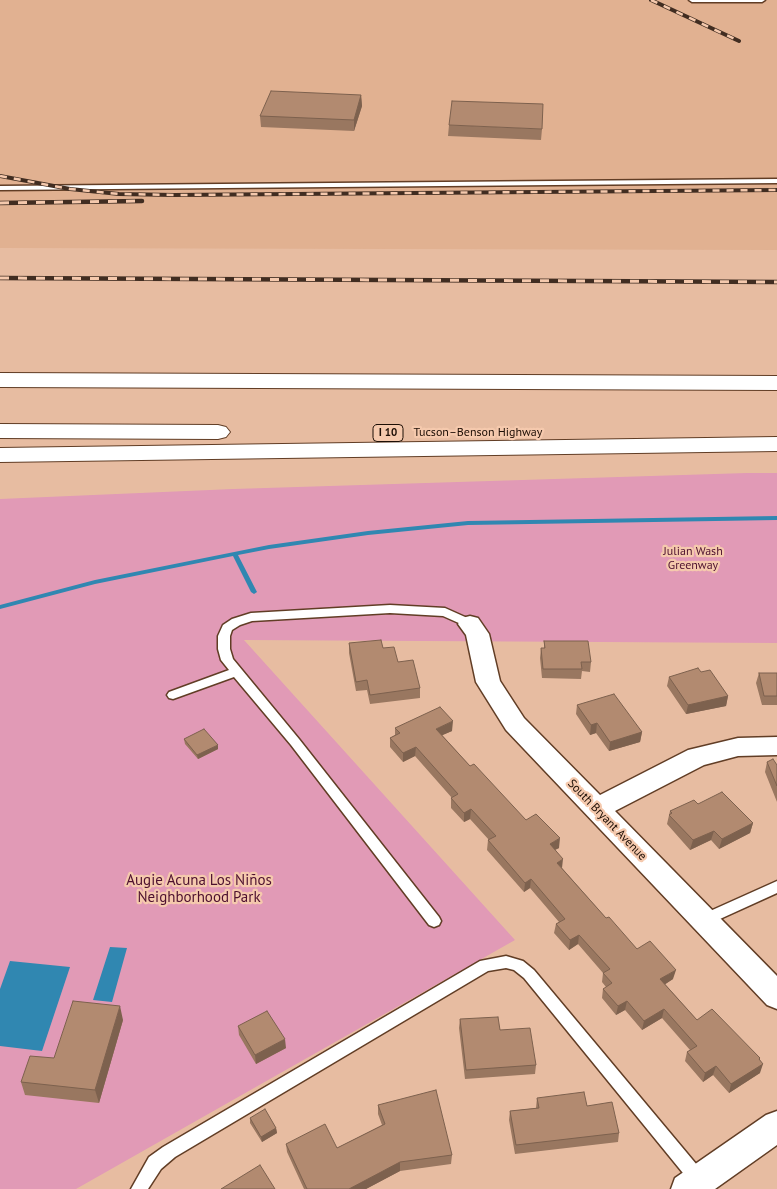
<!DOCTYPE html>
<html>
<head>
<meta charset="utf-8">
<style>
  body { margin:0 }
  canvas { display:block; background:#e7bca1 }
</style>
</head>
<body>
<canvas width="777" height="1189"></canvas>
<script>
const context = document.querySelector('canvas').getContext('2d');
context.lineJoin = 'round';
function fillPath(path, color) { context.fillStyle = color; context.fill(path, 'evenodd'); }
const poly = rows => new Path2D(rows.map(r => 'M' + r).join(''));
function strokePath(path, color, width, dash) { context.strokeStyle = color; context.lineWidth = width; context.lineCap = dash ? 'butt' : 'round'; context.setLineDash(dash || []); context.stroke(path); }
function drawText(font, color, halo, rows, align = 'center') {
  context.font = font + ' "PT Sans",sans-serif'; context.lineWidth = 4.5; context.setLineDash([]); context.textBaseline = 'middle'; context.strokeStyle = halo; context.fillStyle = color; for (const [text, x, y, turn = 0] of rows) {
    context.save(); context.translate(x, y); context.rotate((+turn || 0) * Math.PI / 180); context.textAlign = isNaN(turn) ? turn : align; if (halo) context.strokeText(text, 0, 0); context.fillText(text, 0, 0); context.restore();
  }
}
fillPath(poly([
  [0,0,777,0,777,250,0,248]
]), '#e1b191');
fillPath(poly([
  [747,473,777,473,777,643,244,640,515,940,76,1189,0,1189,0,499,233,489]
]), '#e19ab6');
fillPath(poly([
  [110,947,127,948,112,1002,93,1000],
  [10,961,70,967,42,1051,0,1046,0,989]
]), '#3087b1');
fillPath(poly([
  [777,516,777,520,468,525,368,535,269,549,238,555,257,592,254,594,251,592,233,556,95,584,0,609,0,605,95,580,269,545,368,531,468,521,777,516]
]), '#3087b1');
const lane = poly([
  [689,0,765,0,762,2,692,2,689,0],
  [777,179,777,183,0,190,0,186,777,179],
  [390,605,445,608,474,621,476,624,470,628,443,616,390,613,252,621,240,625,232,630,230,636,230,649,233,659,299,739,439,917,441,921,439,925,434,927,429,925,291,745,234,677,173,699,169,698,167,695,169,692,229,670,221,660,218,649,218,636,223,625,232,619,251,613,390,605],
  [777,881,777,893,709,924,704,926,699,924,697,920,699,916,777,881],
  [506,956,523,961,534,970,712,1183,714,1189,696,1189,524,978,514,970,506,968,488,971,175,1157,161,1169,148,1189,131,1189,149,1157,163,1147,480,961,506,956]
]);
const street = poly([
  [470,616,478,618,489,634,500,681,524,718,600,795,688,750,738,738,777,737,777,755,738,756,704,765,615,811,777,976,777,1009,767,1005,506,730,476,682,466,635,458,624,462,618,470,616],
  [777,1111,777,1145,715,1189,671,1189,675,1178,766,1115,777,1111]
]);
const highway = poly([
  [0,373,777,376,777,390,0,387,0,373],
  [0,424,218,425,226,427,230,432,226,437,218,439,0,438,0,424],
  [777,437,777,451,0,462,0,448,777,437]
]);
strokePath(lane, '#613d25', 3);
strokePath(street, '#613d25', 3);
strokePath(highway, '#613d25', 2);
fillPath(lane, '#fff');
fillPath(street, '#fff');
fillPath(highway, '#fff');
const railFar1 = poly([
  [651,0,739,41],
  [0,176,70,189,119,194,174,195,777,190]
]);
const rail = poly([
  [0,203,142,201],
  [0,278,777,282]
]);
strokePath(railFar1, '#412d21', 4);
strokePath(rail, '#412d21', 4.5);
strokePath(railFar1, '#f5c9ad', 2.5, [7]);
strokePath(rail, '#f5c9ad', 3, [9]);
fillPath(poly([
  [361,95,362,106,354,131,261,127,260,116],
  [449,125,542,129,541,140,448,136],
  [544,641,591,662,590,672,582,671,581,679,542,678,540,658,541,648,544,648],
  [349,643,398,662,420,688,420,698,370,704,367,690,356,691,349,653],
  [701,672,728,696,726,706,686,714,667,686,669,677],
  [759,673,777,673,777,705,762,705,756,683],
  [577,705,642,732,640,742,609,751,596,733,590,735,576,714],
  [395,728,452,731,442,735,470,766,526,820,559,848,555,850,562,868,606,918,637,949,673,979,665,984,697,1020,760,1058,760,1073,729,1093,713,1075,703,1082,685,1061,687,1052,690,1050,662,1018,642,1030,625,1010,616,1015,602,998,603,989,606,987,602,982,603,973,578,944,569,950,554,933,556,924,559,922,530,888,524,892,487,850,488,840,489,840,470,819,464,822,451,808,451,798,452,798,415,756,403,762,390,747,390,738,395,735],
  [184,739,218,749,198,759,185,744],
  [767,762,777,765,777,802,765,772],
  [698,804,753,823,750,833,719,849,711,840,690,850,667,824,670,811],
  [460,1019,500,1030,536,1065,535,1074,465,1079,459,1028],
  [123,1020,99,1103,25,1095,21,1082,54,1058],
  [238,1026,286,1048,256,1064,239,1035],
  [537,1098,587,1106,619,1133,618,1142,515,1154,509,1120,510,1111,536,1108],
  [378,1105,452,1155,451,1164,400,1171,366,1189,304,1189,287,1152,286,1144,337,1148,382,1125,378,1114],
  [250,1118,276,1128,277,1133,262,1142,250,1123]
]), '#997760');
fillPath(poly([
  [361,95,362,106,354,131,354,120],
  [728,696,726,706,686,714,688,705],
  [453,721,452,731,436,738,436,729],
  [597,723,596,733,590,735,591,725],
  [642,732,640,742,609,751,610,742],
  [218,745,218,749,198,759,197,755],
  [416,747,415,756,403,762,403,753],
  [471,809,470,819,464,822,464,813],
  [753,823,750,833,719,849,722,839],
  [714,831,711,840,690,850,693,840],
  [560,838,559,848,548,853,550,844],
  [563,859,562,868,557,863],
  [531,879,530,888,524,892,525,883],
  [579,935,578,944,569,950,570,940],
  [676,970,673,979,658,989,660,979],
  [627,1001,625,1010,616,1015,618,1006],
  [120,1006,123,1020,99,1103,95,1090],
  [664,1009,662,1018,642,1030,644,1021],
  [285,1039,286,1048,256,1064,255,1055],
  [760,1058,757,1067,763,1064,760,1073,729,1093,731,1084],
  [716,1066,713,1075,703,1082,705,1073],
  [276,1128,277,1133,262,1142,261,1137],
  [400,1162,400,1171,366,1189,349,1189]
]), '#7d614e');
const building = poly([
  [271,91,361,95,354,120,260,116,271,91],
  [452,101,543,104,542,129,449,125,452,101],
  [381,640,383,648,394,647,398,662,413,660,420,688,370,695,367,680,356,682,349,643,381,640],
  [544,641,588,641,591,662,581,662,582,669,543,669,541,648,545,648,544,641],
  [698,668,701,672,710,670,728,696,688,705,669,677,698,668],
  [759,673,777,673,777,696,764,696,759,673],
  [614,694,642,732,610,742,597,723,591,725,577,705,614,694],
  [440,707,453,721,436,729,470,766,474,764,526,820,536,814,560,838,550,844,563,859,557,863,606,918,609,917,637,949,650,941,676,970,660,979,697,1020,712,1009,760,1058,759,1059,763,1064,731,1084,716,1066,705,1073,687,1052,697,1046,664,1009,644,1021,627,1001,618,1006,603,989,612,983,603,973,610,969,579,935,570,940,556,924,565,919,531,879,525,883,488,840,496,836,471,809,464,813,451,798,458,794,416,747,403,753,390,738,400,733,395,728,440,707],
  [204,729,218,745,197,755,184,739,204,729],
  [773,759,777,765,777,786,767,762,773,759],
  [722,792,753,823,722,839,714,831,693,840,669,815,672,813,670,811,694,800,698,804,722,792],
  [73,1001,120,1006,95,1090,21,1082,30,1056,54,1058,73,1001],
  [267,1011,285,1039,255,1055,238,1026,267,1011],
  [498,1017,500,1030,530,1028,536,1065,466,1070,460,1019,498,1017],
  [436,1090,452,1155,400,1162,349,1189,307,1189,286,1144,325,1124,337,1148,385,1124,378,1105,436,1090],
  [584,1092,587,1106,612,1102,619,1133,516,1145,510,1111,539,1108,537,1098,584,1092],
  [265,1109,276,1128,261,1137,250,1118,265,1109],
  [260,1165,275,1189,221,1189,260,1165]
]);
fillPath(building, '#b28a70');
strokePath(building, '#7d614e', 1);
for (const [x, y, w] of [
  [388,433,30]
]) { const box = new Path2D(); box.roundRect(x - w / 2, y - 8.5, w, 17, 4); context.fillStyle = '#f5c9ad'; context.fill(box); strokePath(box, '#1d0e05', 1); }
drawText('bold 11px', '#1d0e05', null, [
  ["I 10",388,433]
]);
drawText('12px', '#1d0e05', '#f5c9ad', [
  ["Tucson–Benson Highway",478,433],
  ["South Bryant Avenue",607,820,46]
]);
drawText('12px', '#4d102f', '#f5c9ad', [
  ["Julian Wash",693,552],
  ["Greenway",693,566]
]);
drawText('15px', '#4d102f', '#f5c9ad', [
  ["Augie Acuna Los Niños",199,881],
  ["Neighborhood Park",199,898]
]);
</script>
</body>
</html>
